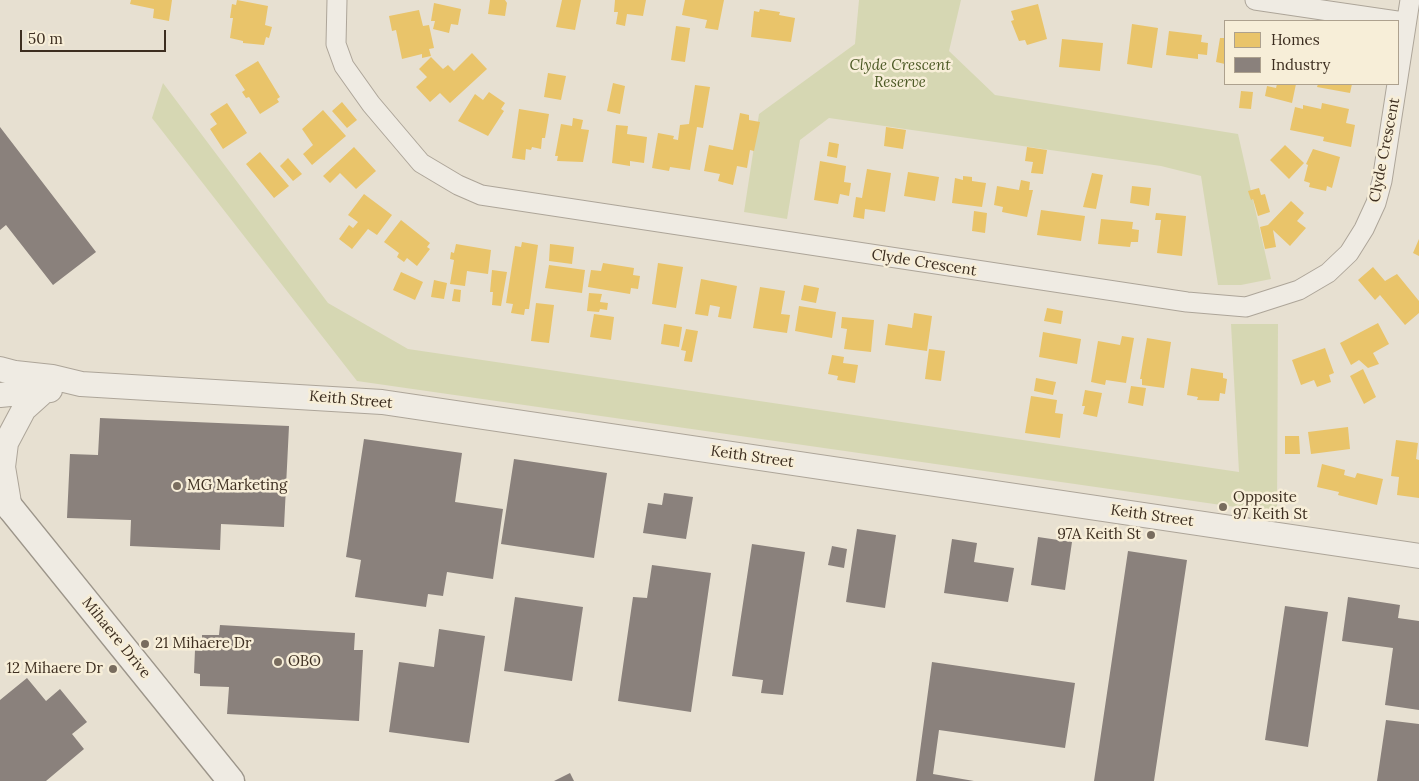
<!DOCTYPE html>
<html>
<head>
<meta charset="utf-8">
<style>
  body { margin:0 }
  #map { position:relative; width:1419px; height:781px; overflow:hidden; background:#e7e0d1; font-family:Lora,serif }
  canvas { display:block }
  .legend { position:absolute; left:1224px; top:20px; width:175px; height:65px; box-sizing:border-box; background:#f7eed8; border:1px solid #ada18e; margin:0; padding:6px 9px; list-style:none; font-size:15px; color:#3d2e20 }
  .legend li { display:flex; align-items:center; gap:10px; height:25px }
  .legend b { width:25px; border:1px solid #ada18e }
  .scale { position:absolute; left:20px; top:30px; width:146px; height:22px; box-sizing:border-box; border:2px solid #3d2e20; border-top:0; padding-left:6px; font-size:15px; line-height:18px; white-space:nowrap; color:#3d2e20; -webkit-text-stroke:4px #f7eed8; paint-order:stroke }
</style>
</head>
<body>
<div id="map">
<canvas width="1419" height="781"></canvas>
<ul class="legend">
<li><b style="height:14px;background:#e9c46a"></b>Homes</li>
<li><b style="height:14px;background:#8a817c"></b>Industry</li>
</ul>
<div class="scale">50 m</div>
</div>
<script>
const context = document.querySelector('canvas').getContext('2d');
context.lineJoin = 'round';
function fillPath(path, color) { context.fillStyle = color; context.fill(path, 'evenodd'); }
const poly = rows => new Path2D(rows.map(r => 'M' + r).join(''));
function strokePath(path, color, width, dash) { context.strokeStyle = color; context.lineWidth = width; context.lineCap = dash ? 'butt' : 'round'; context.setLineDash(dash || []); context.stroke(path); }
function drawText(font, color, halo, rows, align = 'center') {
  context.font = font + ' Lora,serif'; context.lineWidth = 5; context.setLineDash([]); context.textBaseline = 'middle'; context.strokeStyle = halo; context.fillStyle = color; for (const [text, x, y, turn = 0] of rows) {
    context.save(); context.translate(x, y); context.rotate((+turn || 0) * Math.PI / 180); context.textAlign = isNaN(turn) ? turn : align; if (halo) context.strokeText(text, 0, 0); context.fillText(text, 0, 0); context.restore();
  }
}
fillPath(poly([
  [859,0,961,0,949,51,995,95,1238,134,1271,279,1241,285,1218,285,1201,176,1161,166,829,118,800,140,787,219,744,212,759,114,855,44],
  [163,83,328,303,408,349,1239,472,1231,324,1278,324,1277,513,357,381,152,118]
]), '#d6d7b3');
fillPath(poly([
  [131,0,172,0,169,21,153,18,154,9,130,4],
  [237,0,268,6,265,25,272,27,269,38,266,37,264,45,243,43,243,41,230,38,233,18,230,18,232,4,236,5],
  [490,0,505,0,507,3,505,16,488,14],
  [562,0,581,0,575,30,556,27],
  [615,0,646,0,643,16,627,14,625,26,616,24,618,12,614,12],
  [685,0,724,0,718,30,705,28,707,20,682,15],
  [434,3,461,9,458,25,451,24,449,33,433,29,435,21,431,21],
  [1038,4,1047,39,1027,45,1025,40,1019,41,1011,21,1014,20,1011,11],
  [760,9,780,12,779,15,795,18,791,42,751,37,754,11,759,12],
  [419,10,423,26,429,25,434,48,429,49,431,56,422,58,422,54,402,59,396,30,392,31,389,16],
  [1132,24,1158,28,1152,68,1127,64],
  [676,26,690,28,685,62,671,60],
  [1169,31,1202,35,1201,42,1208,43,1207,55,1198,54,1198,59,1166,55],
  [1220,38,1225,38,1225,64,1216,62],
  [1062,39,1103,43,1100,71,1059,67],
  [472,53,487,69,450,103,440,93,430,102,416,87,427,77,419,69,431,57,443,69,448,65,454,71],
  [258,61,280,97,277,99,279,102,260,114,249,97,246,98,242,92,245,90,235,75],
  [548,73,566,76,561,100,544,97],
  [613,83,625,86,620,114,607,111],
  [1277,84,1296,84,1292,103,1265,96,1267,86,1276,88],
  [1318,84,1352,84,1350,93,1317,87],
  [695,85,710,87,703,128,697,127,690,170,670,167,669,171,652,168,658,133,674,136,673,139,678,140,680,125,689,124],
  [1241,91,1253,92,1251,109,1239,108],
  [489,92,505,103,501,109,504,111,488,136,458,121,475,94,483,100],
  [342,102,357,120,347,128,332,111],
  [227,103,247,133,223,149,210,129,217,124,210,114],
  [1322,103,1349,109,1346,123,1355,125,1351,147,1323,141,1324,137,1290,130,1295,107,1303,109,1303,105,1321,109],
  [519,109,549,114,545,138,542,138,541,149,532,147,531,150,526,149,525,160,512,158],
  [323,110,346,136,312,165,303,154,313,145,302,129],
  [740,113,749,115,749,120,760,122,754,151,750,150,747,168,737,166,733,185,718,181,720,174,704,171,709,145,733,150],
  [573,118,583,120,581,129,589,130,583,162,557,161,558,156,555,156,561,124,572,126],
  [616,125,628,126,627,134,647,137,644,163,630,161,630,166,612,163],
  [886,127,906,130,903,149,884,146],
  [829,142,839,144,837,158,827,156],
  [1285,145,1304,163,1289,179,1270,160],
  [354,147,376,171,356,189,340,173,330,183,323,176],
  [1027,147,1047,150,1043,174,1031,173,1033,162,1025,161],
  [1313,149,1340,157,1332,188,1327,186,1326,191,1309,187,1310,183,1304,181,1308,165,1306,164],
  [260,152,289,186,274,198,246,164],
  [288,158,302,174,293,181,280,166],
  [820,161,846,166,844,182,851,183,849,196,840,194,838,204,814,200],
  [867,169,891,173,885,212,865,209,864,219,853,217,856,197,862,198],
  [908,172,939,177,935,201,904,196],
  [1092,173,1103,175,1096,209,1083,207],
  [963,176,972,177,972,181,986,183,982,207,952,203,955,178,963,180],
  [1021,180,1030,182,1029,190,1033,190,1027,217,1002,212,1003,207,994,205,997,186,1019,190],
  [1132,186,1151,188,1149,206,1130,203],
  [1259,188,1261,195,1265,194,1270,212,1258,216,1253,199,1251,200,1248,191],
  [364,194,392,215,377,235,368,229,352,249,339,239,349,225,353,228,358,222,348,215],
  [1291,201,1304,213,1297,221,1306,228,1290,246,1273,230,1276,247,1265,249,1260,227,1268,225],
  [1041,210,1085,216,1081,241,1037,235],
  [974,211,987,213,985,233,972,231],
  [1156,213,1186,216,1182,256,1157,253,1161,220,1155,220],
  [1101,219,1133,222,1132,229,1139,230,1138,242,1131,242,1130,247,1098,244],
  [401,220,430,243,427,247,430,249,417,266,407,258,404,262,397,257,399,253,384,242],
  [1419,239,1419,256,1413,253],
  [522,242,538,245,529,309,525,309,524,315,511,313,513,304,506,303,515,246,521,247],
  [456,244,491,250,488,274,467,271,465,286,450,284,454,260,450,259,451,252,454,253],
  [550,244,574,247,572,264,549,261],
  [603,263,634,268,633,275,640,276,638,289,631,288,630,294,588,287,591,270,601,271],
  [658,263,683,267,676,308,652,304],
  [549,265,585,270,582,293,545,288],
  [1373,267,1385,281,1397,274,1419,301,1419,313,1405,325,1380,295,1375,300,1358,280],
  [492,270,507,272,501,306,492,305,493,292,490,292],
  [401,272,423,282,415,300,393,290],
  [701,279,737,286,731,319,718,317,720,307,710,305,708,316,695,314],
  [434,280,447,283,444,299,431,297],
  [804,285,819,288,816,303,801,300],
  [760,287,785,291,781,314,790,315,787,333,753,328],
  [454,289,461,290,460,302,452,301],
  [589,293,602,294,600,302,608,303,607,310,600,309,599,312,587,311],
  [536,303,554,305,549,343,531,341],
  [799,306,836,312,832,338,795,331],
  [1047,308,1063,311,1061,324,1044,321],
  [914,313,932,316,927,351,885,345,888,324,912,328],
  [594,314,614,317,611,340,590,337],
  [842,317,874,320,871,352,844,349,847,329,841,328],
  [1378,323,1389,344,1373,353,1379,364,1368,368,1359,360,1351,365,1340,343],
  [664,324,682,327,679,347,661,344],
  [686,329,698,331,692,362,684,361,686,351,681,350],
  [1043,332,1081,339,1077,364,1039,357],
  [1122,336,1134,338,1126,383,1106,380,1105,385,1091,382,1098,341,1120,345],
  [1147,338,1171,342,1164,388,1142,385,1142,379,1140,379],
  [1325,348,1334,373,1329,375,1331,382,1317,387,1314,380,1301,385,1292,360],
  [929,349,945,351,941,381,925,379],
  [832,355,844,357,843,363,858,365,855,383,837,380,838,376,828,374],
  [1191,368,1223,373,1223,378,1227,379,1225,394,1220,393,1219,401,1197,400,1198,397,1187,395],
  [1363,369,1376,397,1364,404,1350,376],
  [1036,378,1056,382,1053,395,1034,391],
  [1131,386,1146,388,1143,406,1128,403],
  [1085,390,1102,393,1097,417,1083,414,1085,406,1082,406],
  [1031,396,1057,400,1055,413,1063,414,1060,438,1025,433],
  [1348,427,1350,449,1311,454,1308,432],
  [1285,436,1299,436,1300,454,1285,454],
  [1396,440,1418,443,1416,459,1419,460,1419,498,1397,495,1399,477,1391,476],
  [1322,464,1345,470,1344,475,1355,478,1357,473,1383,479,1377,505,1338,495,1339,492,1317,487]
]), '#e9c46a');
fillPath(poly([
  [0,127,96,252,53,285,6,225,0,230],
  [100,418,289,426,284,527,221,524,220,550,130,546,131,520,67,518,70,454,98,455],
  [364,439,462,453,455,502,503,509,493,579,447,572,443,596,428,594,426,607,355,597,361,560,346,557],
  [514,459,607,473,594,558,501,544],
  [664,493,693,497,686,539,643,533,648,503,662,505],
  [857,529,896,535,885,608,846,602],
  [1038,537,1072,542,1065,590,1031,585],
  [952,539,977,543,974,562,1014,568,1008,602,944,593],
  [752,544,805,552,783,695,761,693,763,680,732,676],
  [832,546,847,549,844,568,828,565],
  [1128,551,1187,560,1154,781,1094,781],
  [652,565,711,573,691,712,618,701,633,597,647,598],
  [515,597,583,607,572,681,504,671],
  [1348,597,1400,605,1398,618,1419,621,1419,710,1385,705,1393,648,1342,641],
  [1285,606,1328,612,1308,747,1265,740],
  [220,625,355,633,354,650,363,650,359,721,227,714,229,687,200,686,200,674,194,673,195,650,202,651,202,635,219,635],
  [439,629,485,636,469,743,389,732,399,662,434,667],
  [932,662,1075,683,1065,748,939,730,933,774,974,781,916,781],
  [27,678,46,701,60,689,87,722,72,734,84,749,46,781,0,781,0,700],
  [1386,720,1419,724,1419,781,1377,781],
  [570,773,574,781,554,781]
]), '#8a817c');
const minor = poly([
  [337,0,336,44,344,66,371,104,421,163,458,185,481,195,1187,302,1246,307,1299,290,1328,273,1349,253,1364,229,1376,203,1382,181,1410,0],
  [1255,0,1397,21]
]);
const tertiary = poly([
  [0,369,15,373,52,377,81,384,382,402,1419,556],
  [0,395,50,390],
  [10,509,3,467,6,443,24,409,44,391]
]);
const secondary = poly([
  [0,495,231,781]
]);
strokePath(minor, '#ada599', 21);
strokePath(tertiary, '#ada599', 26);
strokePath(secondary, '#9c958a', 29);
strokePath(minor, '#efebe3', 19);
strokePath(tertiary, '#efebe3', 24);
strokePath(secondary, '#efebe3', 26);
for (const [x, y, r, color] of [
  [177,486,5,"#786c5e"],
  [1223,507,5,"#786c5e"],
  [1151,535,5,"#786c5e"],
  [145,644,5,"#786c5e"],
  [278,662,5,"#786c5e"],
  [113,669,5,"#786c5e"]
]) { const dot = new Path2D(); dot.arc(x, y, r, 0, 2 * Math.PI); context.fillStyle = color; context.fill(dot); strokePath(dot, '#f7eed8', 2); }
drawText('italic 15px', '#4d5a26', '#f7eed8', [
  ["Clyde Crescent",900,66],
  ["Reserve",900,83]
]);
drawText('15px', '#3d2e20', '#f7eed8', [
  ["Clyde Crescent",1385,150,-79],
  ["Clyde Crescent",924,263,9],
  ["Keith Street",351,400,5],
  ["Keith Street",752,457,8],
  ["Keith Street",1152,516,8],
  ["Mihaere Drive",116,638,51]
]);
drawText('15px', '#3d2e20', '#f7eed8', [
  ["MG Marketing",187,486],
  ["Opposite",1233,498],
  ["97 Keith St",1233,515],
  ["97A Keith St",1141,535,"right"],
  ["21 Mihaere Dr",155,644],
  ["OBO",288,662],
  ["12 Mihaere Dr",103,669,"right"]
], 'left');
</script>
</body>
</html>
